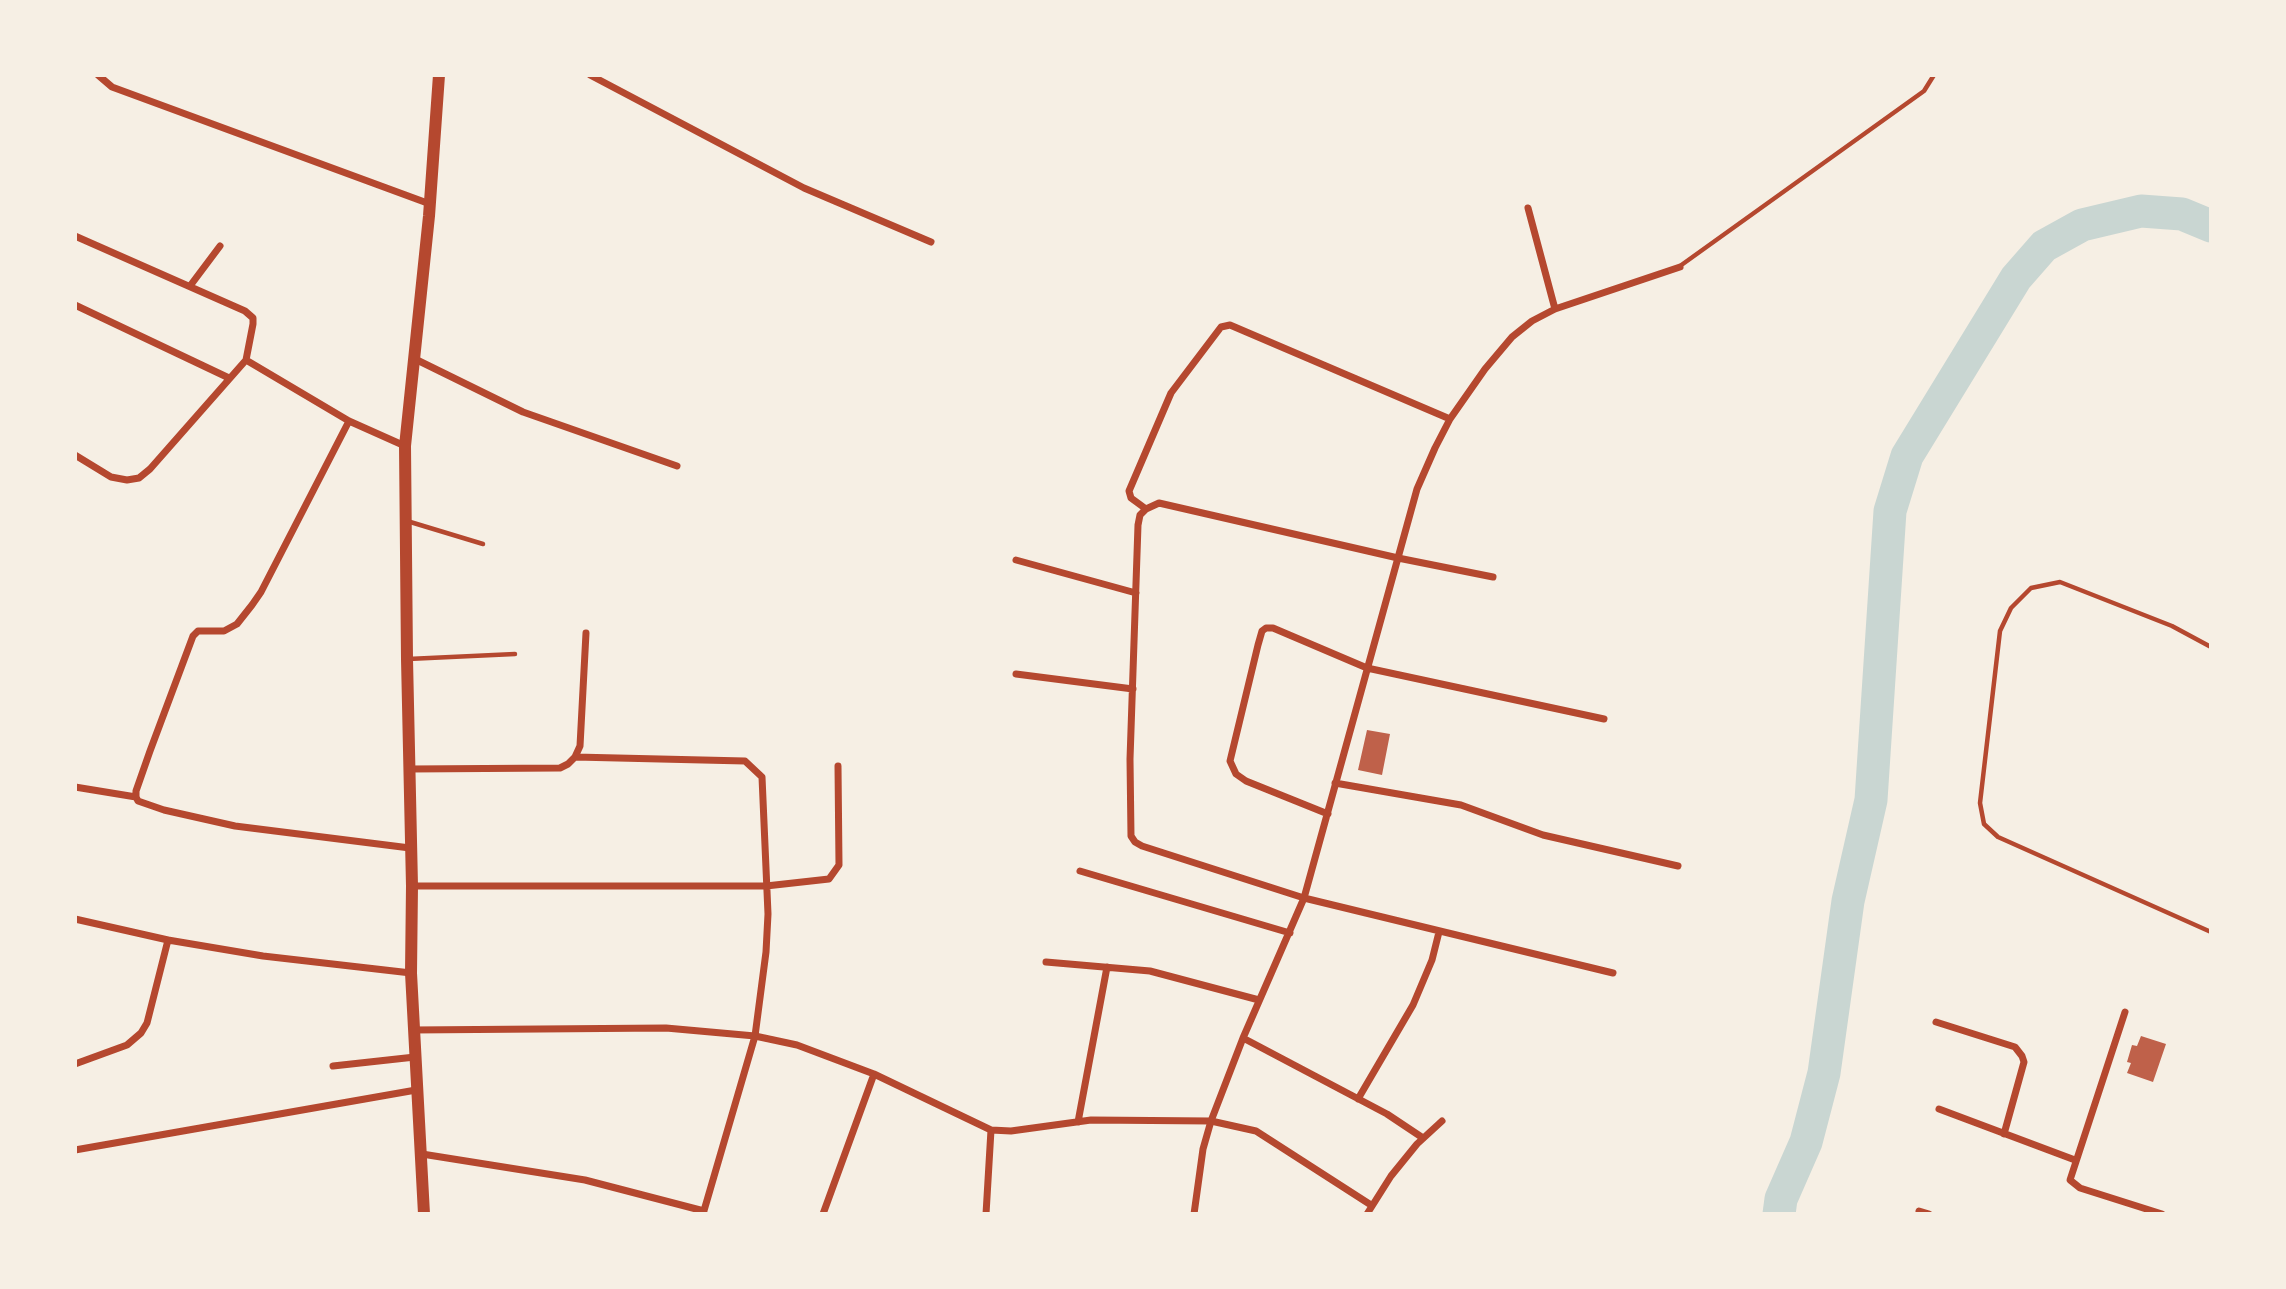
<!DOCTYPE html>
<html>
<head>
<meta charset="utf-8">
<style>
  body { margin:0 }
  #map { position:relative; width:2286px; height:1289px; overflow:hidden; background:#f6efe4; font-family:Quicksand,sans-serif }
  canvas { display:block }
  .frame { position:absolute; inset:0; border:77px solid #f6efe4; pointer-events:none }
</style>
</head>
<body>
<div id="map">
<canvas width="2286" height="1289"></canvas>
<div class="frame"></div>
</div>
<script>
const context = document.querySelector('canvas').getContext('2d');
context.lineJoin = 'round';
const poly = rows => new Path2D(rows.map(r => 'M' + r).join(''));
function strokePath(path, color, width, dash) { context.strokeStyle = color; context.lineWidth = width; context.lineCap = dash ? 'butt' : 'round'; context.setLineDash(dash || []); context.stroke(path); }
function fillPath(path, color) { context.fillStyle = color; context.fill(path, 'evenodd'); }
strokePath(poly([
  [1779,1214,1781,1199,1806,1142,1824,1073,1848,901,1871,800,1890,511,1907,456,2016,278,2044,246,2082,225,2141,211,2182,214,2211,226]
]), '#c9d6d2', 33);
fillPath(poly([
  [1367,730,1390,734,1382,775,1358,770],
  [2141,1036,2166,1044,2153,1082,2127,1073,2131,1063,2127,1062,2132,1045,2137,1046]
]), '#bf614a');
strokePath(poly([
  [1680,266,1924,91,1934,75],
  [407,521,483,544],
  [2211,647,2172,626,2060,582,2031,588,2011,608,2000,631,1980,803,1984,824,1998,837,2211,932],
  [408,659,515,654]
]), '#b5482f', 4.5);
strokePath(poly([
  [98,75,112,87,430,204],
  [590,75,804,188,931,242],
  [1528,208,1555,309],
  [75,236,245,311,253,318,253,324,246,360,150,469,139,478,127,480,111,477,75,455],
  [190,286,220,246],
  [75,305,229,378],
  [415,359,523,412,677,466],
  [246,360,349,421,405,446],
  [349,421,261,592,252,605,237,624,224,631,198,631,193,636,150,751,136,791,136,797,138,801,164,810,235,826,410,848],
  [1146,509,1131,498,1129,491,1171,393,1221,327,1230,325,1450,419],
  [1016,560,1136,593],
  [1493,577,1398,558,1159,503,1146,509,1140,515,1138,525,1130,759,1131,836,1135,842,1142,846,1304,898,1613,973],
  [1016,674,1133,689],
  [575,757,745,761,762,777,768,914,766,952,755,1036,703,1214],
  [410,769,560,768,568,764,575,757,580,746,586,633],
  [1335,783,1461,805,1543,835,1678,866],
  [75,787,136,797],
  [1328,814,1246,781,1236,774,1230,761,1258,645,1262,631,1266,628,1273,628,1367,668,1604,719],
  [1080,871,1290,933],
  [412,886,766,886,829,879,839,865,838,766],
  [75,919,168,940,263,956,411,973],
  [1046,962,1150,971,1259,1000],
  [2125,1012,2070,1180,2080,1188,2162,1214],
  [1936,1022,2015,1047,2022,1056,2024,1062,2004,1134],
  [413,1030,666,1028,755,1036,797,1045,874,1074,991,1130,1011,1131,1091,1120,1211,1121,1256,1131,1371,1205],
  [1243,1038,1387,1114,1423,1138],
  [75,1064,127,1045,141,1033,147,1023,168,940],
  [333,1066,415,1057],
  [1358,1099,1413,1005,1432,960,1439,932],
  [1939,1109,2075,1160],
  [1078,1122,1107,967],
  [75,1150,416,1090],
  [422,1154,585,1180,704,1211],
  [1919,1211,1929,1214],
  [823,1214,874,1074],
  [986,1214,991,1130],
  [1194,1214,1203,1149,1211,1121,1243,1038,1304,898,1417,489,1435,448,1450,419,1485,369,1512,337,1532,321,1555,309,1680,267],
  [1367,1214,1391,1176,1417,1144,1442,1121]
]), '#b5482f', 7);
strokePath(poly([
  [424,1214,411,973,412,886,407,659,405,446,429,216,439,75]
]), '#b5482f', 12);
</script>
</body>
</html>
